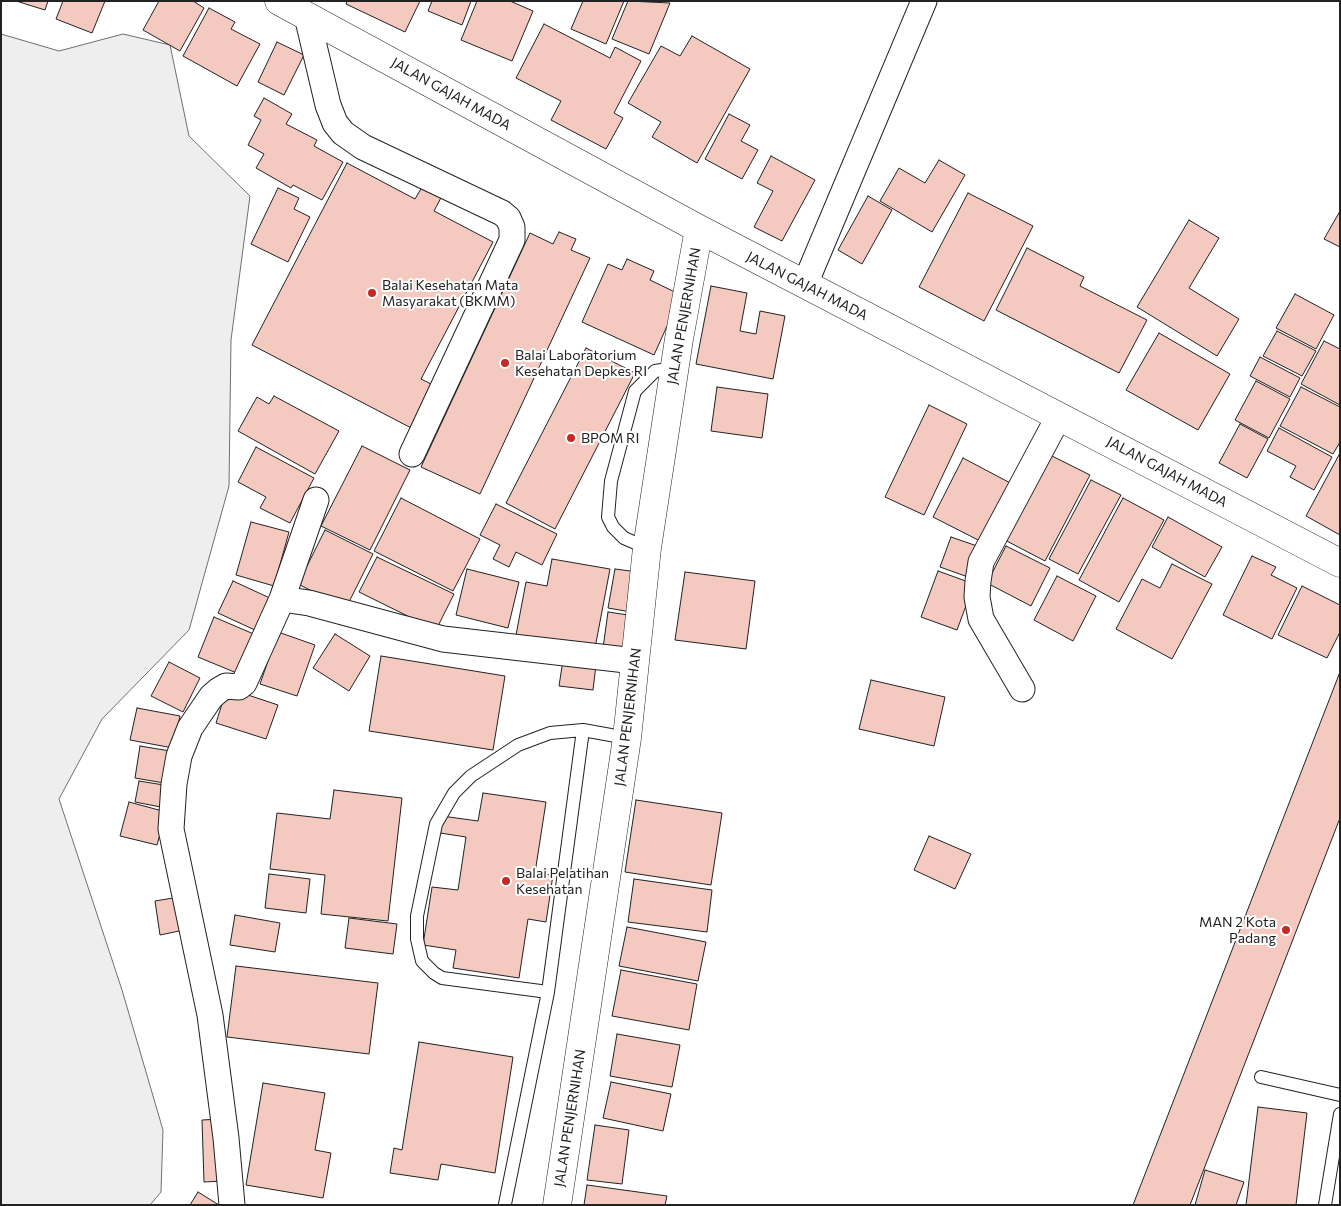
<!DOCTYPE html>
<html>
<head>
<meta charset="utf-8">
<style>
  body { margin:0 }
  #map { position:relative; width:1341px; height:1206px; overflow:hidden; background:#fff; font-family:Commissioner,sans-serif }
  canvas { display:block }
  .frame { position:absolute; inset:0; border:2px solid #222; pointer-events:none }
</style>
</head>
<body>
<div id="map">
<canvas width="1341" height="1206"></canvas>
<div class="frame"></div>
</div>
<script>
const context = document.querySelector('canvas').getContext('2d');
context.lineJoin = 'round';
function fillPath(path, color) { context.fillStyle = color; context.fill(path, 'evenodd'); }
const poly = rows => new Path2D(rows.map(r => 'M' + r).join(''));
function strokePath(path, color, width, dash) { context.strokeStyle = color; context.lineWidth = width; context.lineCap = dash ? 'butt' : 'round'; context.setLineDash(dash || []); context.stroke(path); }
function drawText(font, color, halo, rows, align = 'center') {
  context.font = font + ' Commissioner,sans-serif'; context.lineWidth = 4; context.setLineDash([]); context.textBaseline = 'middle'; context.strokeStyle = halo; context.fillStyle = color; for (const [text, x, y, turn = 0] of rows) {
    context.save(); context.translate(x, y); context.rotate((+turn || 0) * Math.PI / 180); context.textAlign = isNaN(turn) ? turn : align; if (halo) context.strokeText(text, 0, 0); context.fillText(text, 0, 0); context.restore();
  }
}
const green = poly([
  [1,34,59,51,123,34,170,45,189,136,250,196,231,340,229,486,189,630,102,719,59,799,122,990,163,1130,161,1192,150,1205,1,1205,1,34]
]);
fillPath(green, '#eee');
strokePath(green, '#6f6f6f', 1);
const building = poly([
  [16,1,48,1,45,10,16,1],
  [63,1,105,1,92,33,56,19,63,1],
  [159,1,193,1,204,8,180,51,143,30,159,1],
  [347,1,420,1,405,32,346,4,347,1],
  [432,1,471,1,462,25,428,11,432,1],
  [477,1,510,1,533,11,512,61,461,40,477,1],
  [583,1,624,1,606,44,571,29,583,1],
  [628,1,670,3,649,54,612,39,628,1],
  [209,8,235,22,231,29,260,44,237,86,183,56,209,8],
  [544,24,610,58,615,47,641,61,614,113,623,118,606,149,551,120,561,101,516,78,544,24],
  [692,36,750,69,697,163,652,137,661,122,628,103,661,46,680,56,692,36],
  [277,42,304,55,284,95,258,82,277,42],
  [264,98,292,114,286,124,317,140,314,146,343,162,322,200,293,185,291,188,256,168,264,154,248,145,261,120,254,116,264,98],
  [729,114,750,125,741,141,758,150,742,179,705,159,729,114],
  [771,156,815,180,782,241,754,227,773,191,757,183,771,156],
  [939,160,965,175,932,232,880,201,899,168,925,183,939,160],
  [347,163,415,199,426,180,445,190,434,211,493,242,421,379,439,388,417,431,252,345,347,163],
  [278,188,299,198,294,209,310,217,288,262,251,244,278,188],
  [968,193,1033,226,984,321,919,287,968,193],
  [868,196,892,210,862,264,838,250,868,196],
  [1340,211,1340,247,1324,239,1340,211],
  [1189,220,1219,238,1189,288,1239,319,1217,356,1137,307,1189,220],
  [559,232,576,239,571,250,590,258,480,494,421,467,530,233,553,244,559,232],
  [1027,248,1084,277,1080,286,1147,320,1119,373,996,310,1027,248],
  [627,259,654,271,650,280,681,295,654,355,582,322,608,264,622,270,627,259],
  [711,286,747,293,740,331,756,334,760,311,785,316,773,379,696,364,711,286],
  [1295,294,1334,315,1316,349,1276,328,1295,294],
  [1277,331,1316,351,1302,376,1263,356,1277,331],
  [1159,333,1230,374,1198,430,1126,390,1159,333],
  [1324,341,1340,349,1340,405,1301,384,1324,341],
  [586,348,635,373,555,529,506,503,586,348],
  [1260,357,1300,378,1290,397,1250,376,1260,357],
  [1256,381,1290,399,1269,438,1235,420,1256,381],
  [717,387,768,394,762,438,711,431,717,387],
  [1301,387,1340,407,1340,442,1333,454,1280,426,1301,387],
  [274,396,339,431,315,474,238,431,257,397,269,404,274,396],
  [929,405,967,424,924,515,885,497,929,405],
  [1240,424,1268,439,1247,478,1219,463,1240,424],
  [1279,428,1332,457,1314,490,1290,477,1296,466,1267,451,1279,428],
  [362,446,410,470,370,550,321,526,362,446],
  [256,447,314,478,290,523,260,508,266,497,238,482,256,447],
  [1046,453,1090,475,1045,561,1001,538,1046,453],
  [1340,453,1340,535,1306,516,1340,453],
  [963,458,1016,486,986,544,933,517,963,458],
  [1091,480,1121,495,1078,574,1049,559,1091,480],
  [401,498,480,539,453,591,374,551,401,498],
  [1123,498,1164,520,1119,602,1079,580,1123,498],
  [496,504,557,534,542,565,516,552,509,567,493,559,500,545,480,535,496,504],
  [1168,517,1222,547,1205,577,1152,547,1168,517],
  [251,522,289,532,274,586,236,575,251,522],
  [325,530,373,554,346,608,298,584,325,530],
  [951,537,980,547,968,577,940,567,951,537],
  [1006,546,1050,568,1031,606,987,583,1006,546],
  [1252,556,1276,567,1271,575,1297,588,1272,639,1223,615,1252,556],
  [377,557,454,594,436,630,359,592,377,557],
  [552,559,610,569,595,648,516,635,526,582,547,586,552,559],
  [1172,564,1212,584,1172,659,1116,629,1142,579,1160,588,1172,564],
  [467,569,519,582,508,628,456,615,467,569],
  [615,569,638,572,631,612,608,608,615,569],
  [938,571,974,584,957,630,921,617,938,571],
  [685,572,755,581,746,649,675,640,685,572],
  [1057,576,1096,596,1073,641,1034,620,1057,576],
  [233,581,272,599,257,631,218,613,233,581],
  [1302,586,1340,605,1340,632,1327,658,1278,635,1302,586],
  [608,612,635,616,629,652,603,648,608,612],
  [214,617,256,635,239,674,198,657,214,617],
  [278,632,315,645,297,696,260,684,278,632],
  [335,634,370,656,349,691,313,668,335,634],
  [381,656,505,676,493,750,369,731,381,656],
  [563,660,596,665,593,690,559,686,563,660],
  [169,662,200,678,183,712,151,696,169,662],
  [1340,672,1340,818,1190,1205,1133,1205,1340,672],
  [871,680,945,697,934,746,859,729,871,680],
  [227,688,278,705,266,739,216,723,227,688],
  [137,708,180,716,173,748,130,740,137,708],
  [140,746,176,752,170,784,135,778,140,746],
  [139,781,170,786,166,808,135,802,139,781],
  [334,790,402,798,388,921,321,914,325,875,270,869,277,813,330,819,334,790],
  [483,793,546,802,535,873,553,875,546,922,528,919,519,978,453,968,456,950,423,945,432,887,458,890,466,837,440,833,442,816,478,821,483,793],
  [636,800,722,813,711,885,625,872,636,800],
  [129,802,166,812,157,845,120,836,129,802],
  [929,836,971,854,955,889,914,870,929,836],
  [269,874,310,879,306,913,265,908,269,874],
  [634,879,712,890,707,932,628,922,634,879],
  [179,897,184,930,160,935,155,901,179,897],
  [235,915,280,923,275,952,230,945,235,915],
  [349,918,397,924,393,954,345,948,349,918],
  [627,927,706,942,698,981,619,966,627,927],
  [236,966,378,983,369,1054,227,1037,236,966],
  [621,970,697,984,689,1030,612,1016,621,970],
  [617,1034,680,1045,672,1087,610,1076,617,1034],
  [419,1042,513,1057,495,1173,441,1164,438,1180,390,1173,394,1148,402,1150,419,1042],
  [611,1082,671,1094,663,1131,603,1118,611,1082],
  [263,1083,325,1093,315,1150,331,1153,323,1198,246,1185,263,1083],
  [1258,1107,1307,1113,1296,1205,1246,1205,1258,1107],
  [221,1119,223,1181,204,1182,202,1120,221,1119],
  [595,1125,629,1130,622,1184,587,1180,595,1125],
  [1205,1170,1244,1182,1236,1205,1195,1205,1205,1170],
  [587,1185,667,1196,665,1205,584,1205,587,1185],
  [198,1192,219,1205,190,1205,198,1192]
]);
fillPath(building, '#f3c9c0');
strokePath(building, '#222', 1);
const lane = poly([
  [647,548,624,538,613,527,608,517,611,481,635,391,655,371,675,368],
  [548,992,442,978,434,973,422,961,417,939,417,916,436,824,454,793,471,776,518,745,550,733,583,730,627,738],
  [1261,1077,1340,1095],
  [505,1204,548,992,583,730],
  [1325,1205,1340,1114]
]);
const street = poly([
  [307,16,328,105,335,123,343,133,363,147,502,213,508,218,512,227,512,240,412,454],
  [805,284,924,1],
  [316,500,282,599,309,603,443,639,635,661],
  [1022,689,981,619,977,597,978,581,981,562,1059,416],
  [232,1205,226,1138,210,1015,171,829,174,784,179,756,190,728,211,697,219,690,226,686,239,687,244,683,282,599]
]);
const secondary = poly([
  [279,1,699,229,1340,563],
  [557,1205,627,738,647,548,679,339,699,229]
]);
strokePath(lane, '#222', 14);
strokePath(street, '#222', 27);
strokePath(secondary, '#222', 29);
strokePath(lane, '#fff', 12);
strokePath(street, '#fff', 25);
strokePath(secondary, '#fff', 28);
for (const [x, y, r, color] of [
  [372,293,5,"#c62828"],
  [505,363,5,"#c62828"],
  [571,438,5,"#c62828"],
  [506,881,5,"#c62828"],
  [1286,930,5,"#c62828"]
]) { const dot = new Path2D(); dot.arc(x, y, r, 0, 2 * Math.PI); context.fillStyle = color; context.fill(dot); strokePath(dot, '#fff', 2); }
drawText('14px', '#222', '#fff', [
  ["JALAN GAJAH MADA",451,94,29],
  ["JALAN GAJAH MADA",807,286,27],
  ["JALAN PENJERNIHAN",684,316,-80],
  ["JALAN GAJAH MADA",1167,472,28],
  ["JALAN PENJERNIHAN",628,717,-83],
  ["JALAN PENJERNIHAN",570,1118,-81]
]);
drawText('14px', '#222', '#fff', [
  ["Balai Kesehatan Mata",382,285],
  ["Masyarakat (BKMM)",382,301],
  ["Balai Laboratorium",515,355],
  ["Kesehatan Depkes RI",515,371],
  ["BPOM RI",581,438],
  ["Balai Pelatihan",516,873],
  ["Kesehatan",516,889],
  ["MAN 2 Kota",1276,922,"right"],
  ["Padang",1276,938,"right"]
], 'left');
</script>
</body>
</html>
